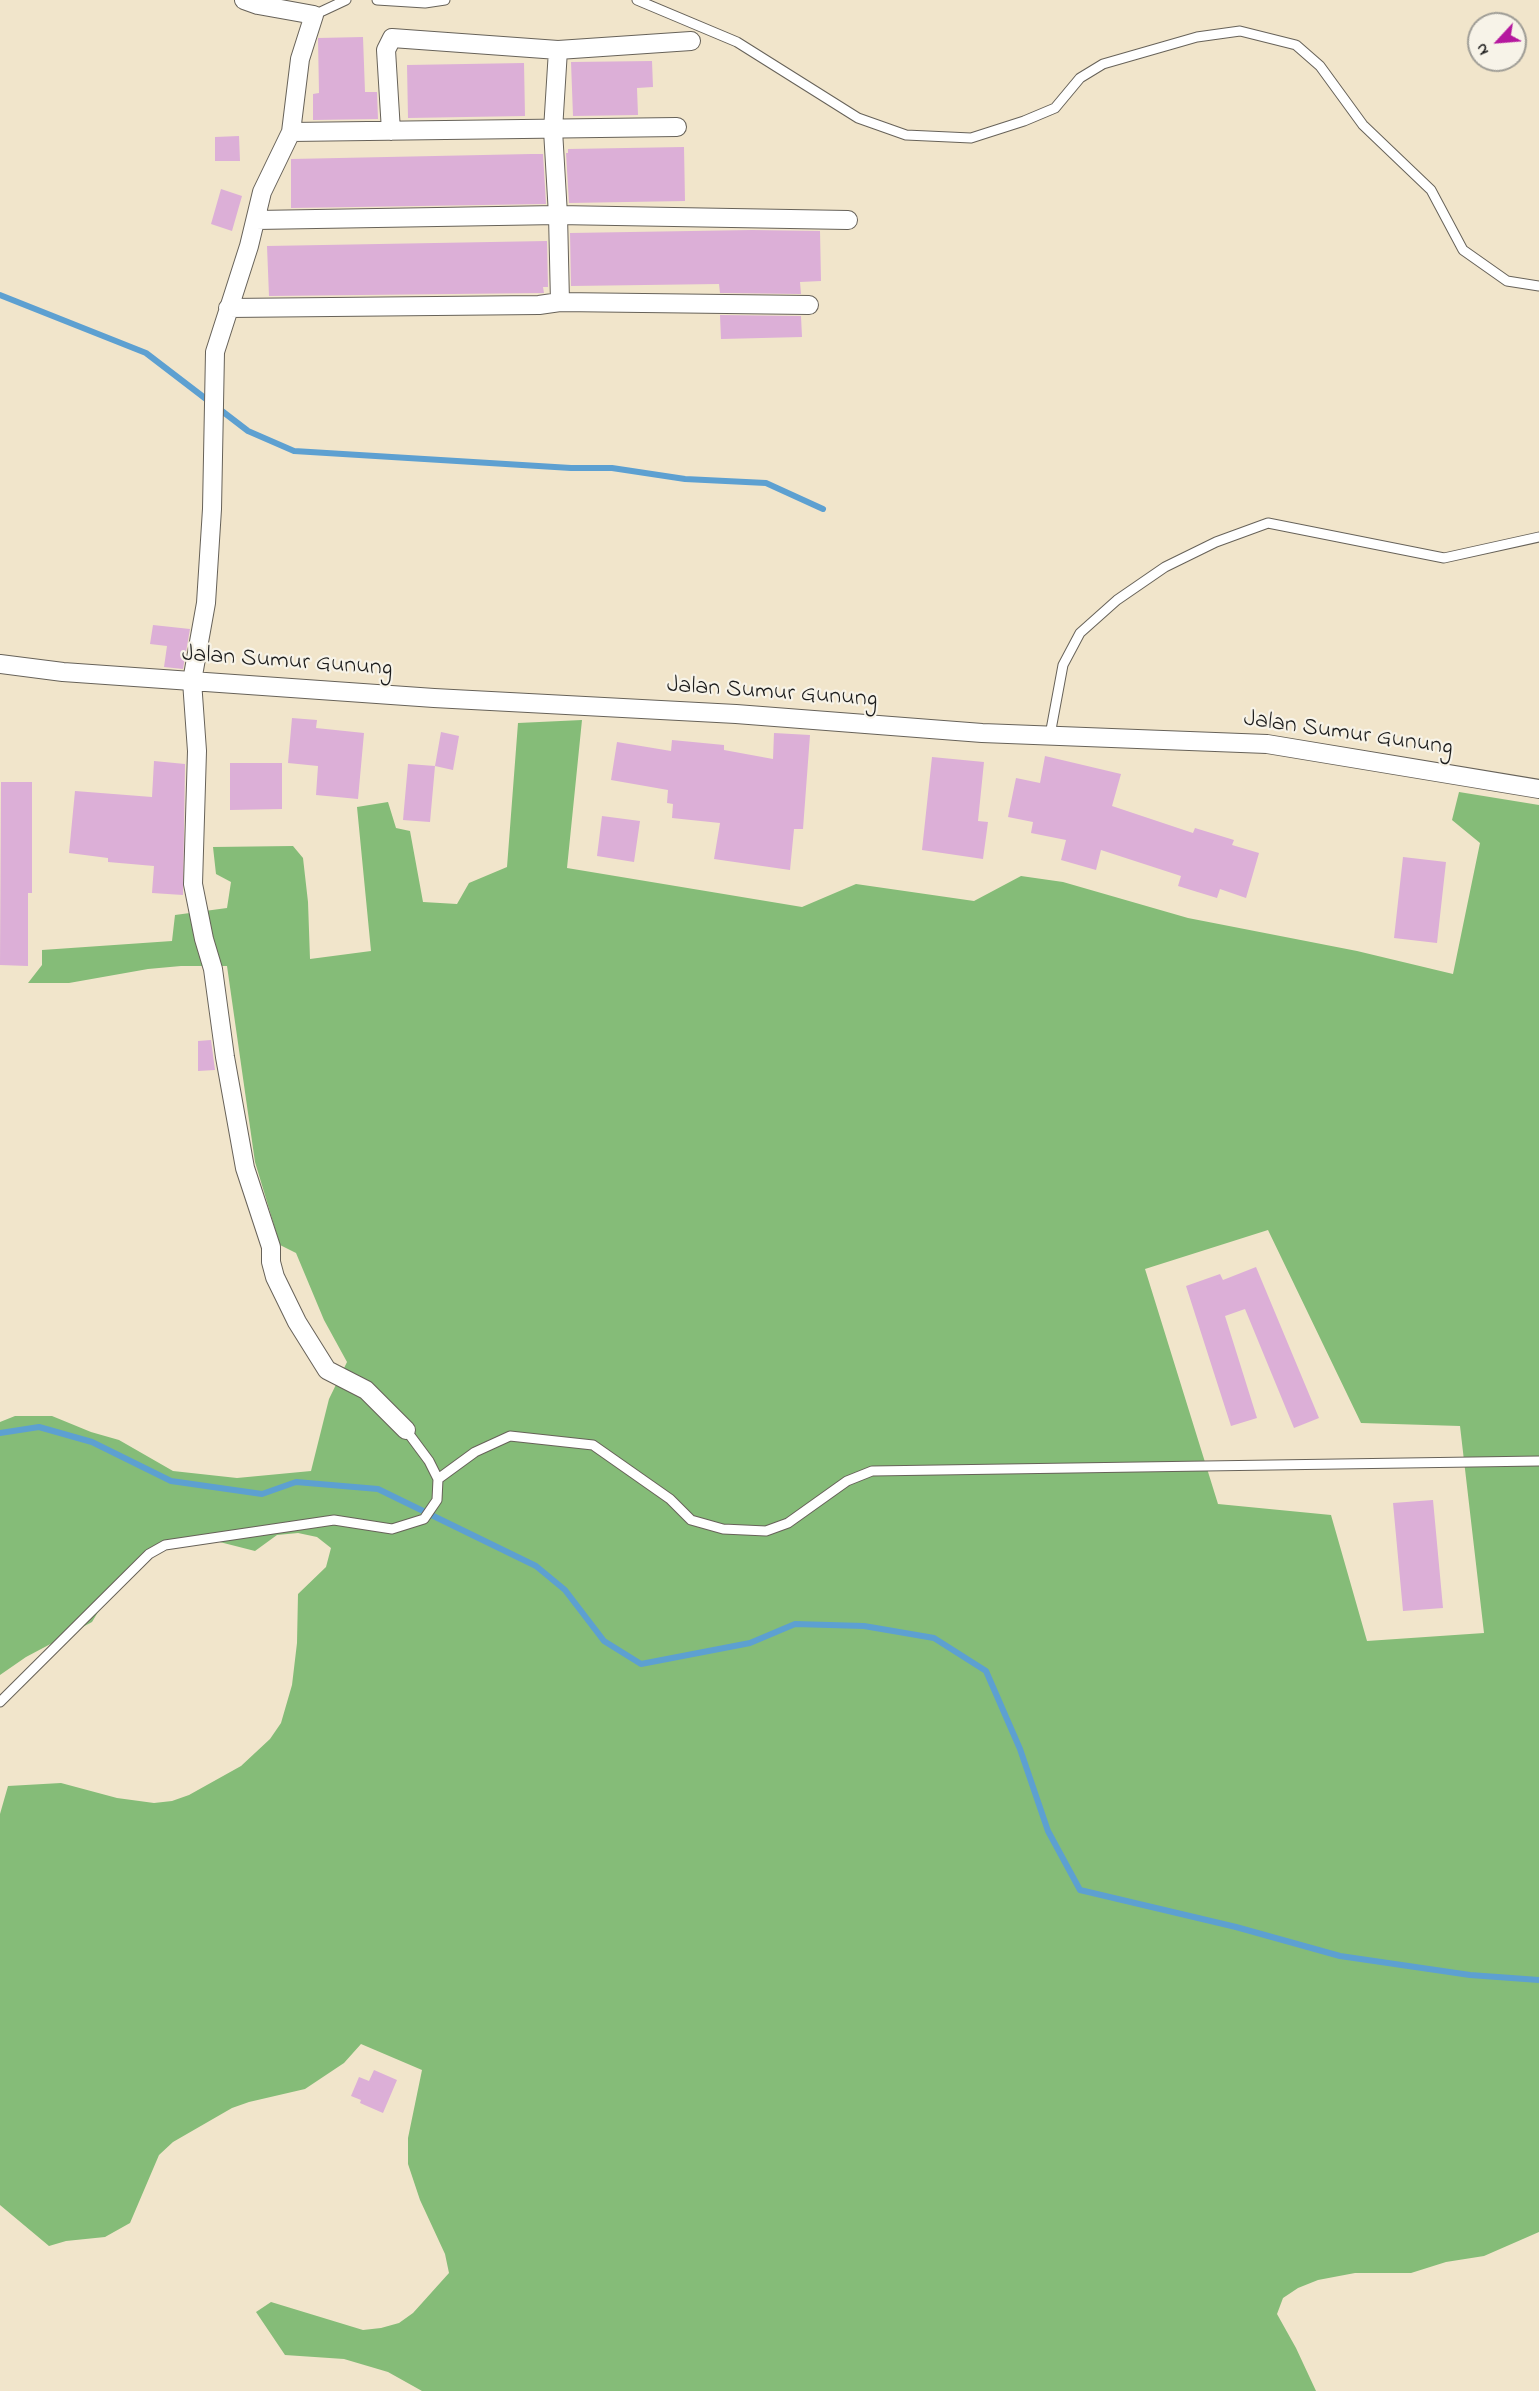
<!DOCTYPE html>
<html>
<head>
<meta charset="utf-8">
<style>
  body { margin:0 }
  #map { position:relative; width:1539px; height:2391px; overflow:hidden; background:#f1e5cb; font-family:"Indie Flower",sans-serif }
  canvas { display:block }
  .north { position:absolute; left:1467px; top:12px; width:60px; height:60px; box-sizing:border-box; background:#f7f3e8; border:2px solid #9f9d96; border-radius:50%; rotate:244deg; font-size:16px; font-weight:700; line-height:24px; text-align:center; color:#1c1c1c }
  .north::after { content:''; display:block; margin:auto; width:21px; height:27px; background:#b5179e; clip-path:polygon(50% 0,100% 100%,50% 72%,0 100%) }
</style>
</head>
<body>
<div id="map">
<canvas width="1539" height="2391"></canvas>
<div class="north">N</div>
</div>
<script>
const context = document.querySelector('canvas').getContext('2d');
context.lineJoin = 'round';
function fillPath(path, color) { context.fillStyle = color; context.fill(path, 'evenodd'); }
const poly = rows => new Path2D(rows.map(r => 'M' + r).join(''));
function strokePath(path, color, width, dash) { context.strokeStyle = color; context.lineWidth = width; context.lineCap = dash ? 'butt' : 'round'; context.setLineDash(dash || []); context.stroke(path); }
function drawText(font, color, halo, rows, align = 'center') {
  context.font = font + ' "Indie Flower",sans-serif'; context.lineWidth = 4.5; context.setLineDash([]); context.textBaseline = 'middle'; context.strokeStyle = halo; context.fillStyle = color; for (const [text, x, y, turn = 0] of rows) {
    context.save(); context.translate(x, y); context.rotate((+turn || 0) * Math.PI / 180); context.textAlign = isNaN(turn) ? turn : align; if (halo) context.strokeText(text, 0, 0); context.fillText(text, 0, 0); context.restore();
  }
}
fillPath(poly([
  [582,720,567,868,802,907,856,884,974,901,1021,876,1063,882,1188,918,1357,951,1453,974,1480,843,1452,820,1459,792,1539,805,1539,2232,1484,2256,1446,2262,1411,2273,1355,2273,1318,2280,1298,2288,1283,2298,1277,2314,1296,2348,1316,2391,422,2391,388,2372,344,2359,285,2355,256,2312,271,2302,363,2330,381,2328,399,2323,413,2313,449,2273,445,2254,420,2200,408,2164,408,2138,422,2070,361,2044,344,2063,305,2089,249,2102,232,2108,173,2142,159,2155,130,2223,105,2237,66,2241,49,2246,0,2205,0,1814,8,1786,61,1783,117,1798,154,1803,172,1801,189,1795,241,1766,270,1739,281,1723,292,1685,297,1643,298,1594,326,1567,331,1548,317,1537,298,1533,277,1535,255,1551,204,1538,185,1538,153,1554,101,1607,92,1622,26,1657,0,1675,0,1422,15,1416,52,1416,91,1432,119,1440,173,1471,237,1478,311,1471,329,1399,347,1362,324,1320,296,1253,280,1245,255,1162,227,966,181,966,148,969,69,983,28,983,42,965,42,950,172,941,175,915,227,908,231,882,216,874,213,847,293,846,303,858,308,902,310,959,371,951,357,807,388,802,396,828,410,831,423,902,457,904,469,883,507,867,518,723],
  [1268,1230,1361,1423,1460,1426,1484,1633,1367,1641,1331,1515,1218,1504,1145,1269]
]), '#85bc78');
strokePath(poly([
  [0,295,146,353,210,402],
  [218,408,248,431,294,451,571,468,612,468,685,479,766,483,823,509],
  [0,1433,39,1427,92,1442,171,1481,262,1494,296,1482,378,1489,536,1566,565,1590,604,1641,641,1664,750,1643,795,1624,864,1626,934,1638,986,1671,1020,1749,1048,1831,1080,1890,1236,1927,1340,1956,1470,1975,1539,1980]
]), '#5da0d1', 6);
fillPath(poly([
  [363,37,365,92,377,92,378,119,313,120,313,94,319,93,318,38],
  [652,61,653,87,637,88,638,115,573,116,571,62],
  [524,63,525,116,408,118,407,65],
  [239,136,240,161,215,161,215,137],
  [684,147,685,201,569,203,566,153,568,153,568,149],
  [531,154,543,154,546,204,291,208,291,159],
  [221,189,242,196,232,231,211,224],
  [752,230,820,231,821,281,800,282,801,294,720,293,719,284,571,286,570,233],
  [547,241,548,287,543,287,544,293,269,296,267,246],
  [720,315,801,316,802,337,721,339],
  [153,625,190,629,183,669,164,667,167,646,150,644],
  [292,718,317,720,316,728,364,733,358,799,316,795,318,766,288,763],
  [441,732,459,736,453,770,435,766],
  [774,733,810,735,803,829,794,829,790,870,714,859,720,823,672,818,673,804,667,803,668,790,611,780,617,742,671,751,672,740,724,745,724,750,773,759],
  [1045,756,1121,774,1112,806,1193,833,1195,828,1234,840,1232,845,1259,853,1246,898,1220,889,1217,898,1178,886,1181,876,1101,850,1096,870,1061,860,1066,840,1031,833,1033,822,1008,817,1016,778,1040,783],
  [932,757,984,762,978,821,988,822,983,859,922,850],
  [154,761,185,764,183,895,152,893,154,866,108,862,108,858,69,853,75,791,152,797],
  [230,763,282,763,282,809,230,810],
  [408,764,435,766,430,822,403,820],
  [1,782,32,782,32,893,28,893,28,966,0,965],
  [602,816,640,821,634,862,597,856],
  [1403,857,1446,862,1437,943,1394,938],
  [211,1040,215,1070,198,1071,198,1041],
  [1256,1267,1319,1418,1294,1428,1245,1309,1225,1316,1257,1418,1231,1426,1186,1286,1220,1274,1223,1280],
  [1433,1500,1443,1608,1403,1611,1393,1503],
  [374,2070,397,2080,383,2113,360,2103,361,2100,351,2096,359,2077,369,2081]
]), '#dcafd7');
const service = poly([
  [377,0,425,3,445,0],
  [637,0,737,42,858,118,906,135,971,138,1024,121,1055,108,1080,78,1103,64,1197,37,1240,31,1296,45,1320,66,1363,125,1431,190,1463,250,1507,281,1539,286],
  [314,15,346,0],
  [1050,735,1063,665,1080,633,1117,600,1165,567,1216,542,1268,523,1444,558,1539,537],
  [438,1479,475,1452,510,1436,593,1445,670,1499,691,1520,723,1529,766,1531,788,1523,847,1481,872,1471,1539,1461],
  [0,1702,149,1554,165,1545,334,1520,392,1529,424,1519,437,1500,438,1479,429,1461,406,1430]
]);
const minor = poly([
  [244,0,258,5,314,15,300,59,291,132,262,192,249,246,215,352,212,509,206,603,192,681,197,751,193,884,204,939,213,969,225,1057,245,1168,271,1247,271,1262,275,1277,297,1322,327,1370,366,1390,406,1430],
  [558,50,553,130,558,215,560,302],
  [391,131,386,50,392,38,558,50,691,41],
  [291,132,677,127],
  [256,220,558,215,848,220],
  [228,308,539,305,560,302,809,305],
  [0,664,63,672,434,698,736,714,982,733,1267,744,1539,789]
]);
strokePath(service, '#676259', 11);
strokePath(minor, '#676259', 20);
strokePath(service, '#fff', 9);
strokePath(minor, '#fff', 18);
drawText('24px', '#1c1c1c', '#f7f3e8', [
  ["Jalan Sumur Gunung",287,663,4],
  ["Jalan Sumur Gunung",772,694,4],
  ["Jalan Sumur Gunung",1348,735,8]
]);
</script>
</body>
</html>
